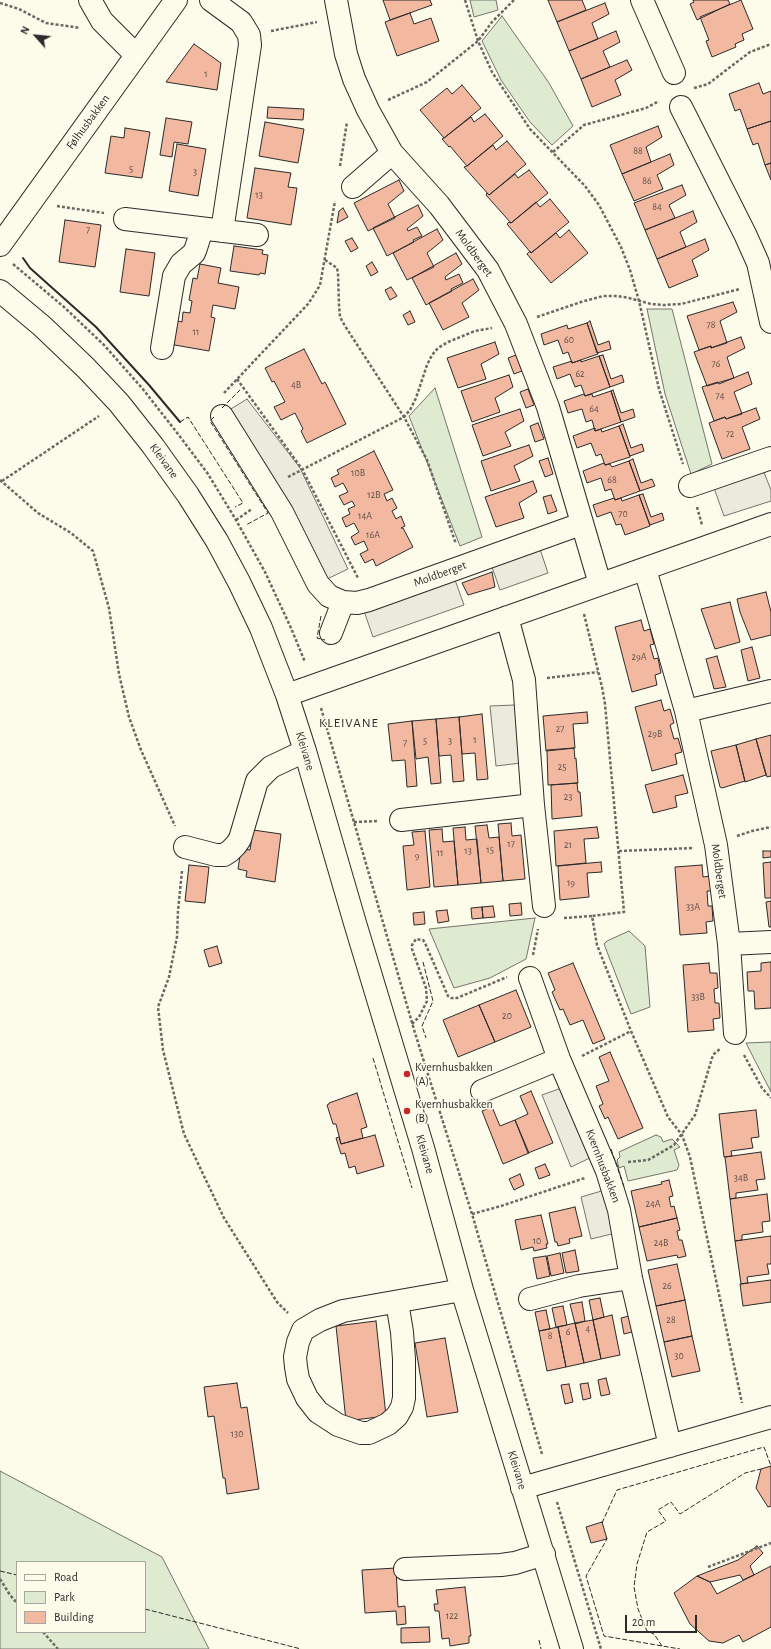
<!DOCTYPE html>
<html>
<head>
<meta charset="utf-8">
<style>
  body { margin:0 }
  #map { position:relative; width:771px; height:1649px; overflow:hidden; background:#fdfbea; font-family:"Alegreya Sans",sans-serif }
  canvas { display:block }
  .legend { position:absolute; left:16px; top:1561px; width:130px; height:72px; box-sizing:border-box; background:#fdfbea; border:1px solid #a9a89e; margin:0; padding:5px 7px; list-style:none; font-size:12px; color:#2b2b2b }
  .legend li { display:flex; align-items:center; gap:8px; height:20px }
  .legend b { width:20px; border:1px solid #a9a89e }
  .north { position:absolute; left:16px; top:16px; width:40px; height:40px; -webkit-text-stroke:3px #fdfbea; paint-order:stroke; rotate:297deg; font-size:11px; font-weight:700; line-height:16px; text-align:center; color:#2b2b2b }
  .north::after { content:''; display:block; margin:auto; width:14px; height:18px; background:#2b2b2b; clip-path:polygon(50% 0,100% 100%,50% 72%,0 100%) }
  .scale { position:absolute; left:625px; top:1615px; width:72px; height:18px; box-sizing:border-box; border:2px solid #2b2b2b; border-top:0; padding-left:5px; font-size:12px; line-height:14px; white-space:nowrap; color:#2b2b2b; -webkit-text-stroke:3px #fdfbea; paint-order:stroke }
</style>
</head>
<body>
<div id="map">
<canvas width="771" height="1649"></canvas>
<ul class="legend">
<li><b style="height:5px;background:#fdfbea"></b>Road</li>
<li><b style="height:11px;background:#deebd1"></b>Park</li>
<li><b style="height:11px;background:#f2b8a0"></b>Building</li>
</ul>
<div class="north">N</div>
<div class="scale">20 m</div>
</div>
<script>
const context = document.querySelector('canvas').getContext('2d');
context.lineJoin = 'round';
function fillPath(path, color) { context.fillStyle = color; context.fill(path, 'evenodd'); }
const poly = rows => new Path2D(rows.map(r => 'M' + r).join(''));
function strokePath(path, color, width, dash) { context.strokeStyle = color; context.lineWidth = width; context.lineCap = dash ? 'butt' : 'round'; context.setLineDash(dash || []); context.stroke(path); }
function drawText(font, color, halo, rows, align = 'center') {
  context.font = font + ' "Alegreya Sans",sans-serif'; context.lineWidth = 3; context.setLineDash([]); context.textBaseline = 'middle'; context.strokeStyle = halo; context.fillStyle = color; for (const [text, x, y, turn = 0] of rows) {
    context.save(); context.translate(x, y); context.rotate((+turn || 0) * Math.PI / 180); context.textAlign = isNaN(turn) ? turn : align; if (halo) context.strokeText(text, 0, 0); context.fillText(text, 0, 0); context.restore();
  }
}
const green = poly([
  [470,0,496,0,498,10,474,17,470,0],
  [502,16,549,83,573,126,552,145,530,122,501,80,482,41,502,16],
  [647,309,672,309,712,464,691,474,665,394,647,309],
  [435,388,482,537,460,546,409,416,435,388],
  [535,918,526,959,490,978,454,988,429,929,535,918],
  [629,931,645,946,650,1007,631,1014,604,944,607,941,629,931],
  [771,1042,771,1092,746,1043,771,1042],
  [656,1135,661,1137,663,1142,672,1139,680,1147,674,1150,679,1165,677,1170,628,1181,624,1166,619,1168,617,1160,620,1157,619,1152,656,1135],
  [0,1471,162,1557,209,1649,0,1649,0,1471],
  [17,1562,145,1562,145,1632,17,1632,17,1562]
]);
fillPath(green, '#deebd1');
strokePath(green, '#74746e', 1);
const parking = poly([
  [247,399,300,468,348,569,325,580,226,412,247,399],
  [763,470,771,490,771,501,724,516,714,488,763,470],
  [540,549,548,573,500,590,492,567,540,549],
  [455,580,464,605,373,637,364,611,455,580],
  [515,705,521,763,496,766,490,706,515,705],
  [564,1087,594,1156,571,1167,542,1095,564,1087],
  [605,1190,616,1233,591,1239,581,1197,605,1190]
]);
fillPath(parking, '#eceadb');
strokePath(parking, '#74746e', 1);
const building = poly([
  [383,0,430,0,432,5,390,20,383,0],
  [548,0,582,0,586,10,557,22,548,0],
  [693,0,728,0,730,4,697,20,690,4,694,2,693,0],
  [741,0,753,29,742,34,744,40,735,44,736,47,712,57,706,41,709,40,700,17,741,0],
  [605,3,609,14,592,23,598,39,569,51,557,22,605,3],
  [410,13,414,24,431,18,439,41,397,56,385,22,410,13],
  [616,31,620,42,603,51,610,67,581,79,569,51,616,31],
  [194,44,221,63,217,90,166,82,194,44],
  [627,60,632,70,615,80,621,95,592,107,581,79,627,60],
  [759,83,763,94,771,91,771,121,747,129,740,109,735,111,729,94,759,83],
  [462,85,481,108,444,138,420,110,447,88,452,94,462,85],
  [268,107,304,109,303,120,267,118,268,107],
  [485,114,503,136,467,166,450,146,449,147,442,139,444,138,471,117,474,122,485,114],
  [166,118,192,122,188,144,174,142,172,157,160,155,166,118],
  [771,121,771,163,765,165,758,143,753,145,747,129,771,121],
  [265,122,304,129,298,163,259,156,265,122],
  [658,126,662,137,646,147,651,162,622,174,610,145,658,126],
  [125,128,150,132,142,178,105,173,111,136,124,138,125,128],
  [507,141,526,164,489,195,464,167,467,166,493,145,496,150,507,141],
  [177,144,206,149,198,196,169,191,177,144],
  [670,154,674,165,657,175,663,189,634,201,622,174,670,154],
  [771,163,771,180,765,165,771,163],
  [255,168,291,173,288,187,297,188,291,225,247,218,255,168],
  [529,170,548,193,511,223,486,195,487,193,489,195,515,174,518,178,529,170],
  [399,180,404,191,388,204,395,218,368,231,354,203,399,180],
  [682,185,686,195,669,205,675,218,645,230,634,203,682,185],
  [550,199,569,222,531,253,507,224,509,222,511,223,536,202,540,207,550,199],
  [418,205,423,216,407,229,408,231,417,227,422,236,413,240,414,242,387,256,373,228,418,205],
  [343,208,348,217,337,223,339,211,343,208],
  [693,211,697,222,680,232,686,247,657,259,645,230,693,211],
  [65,220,101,225,95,267,59,262,65,220],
  [437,229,443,240,427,253,434,267,407,280,393,253,437,229],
  [569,230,588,253,551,283,527,254,530,251,531,253,556,233,560,238,569,230],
  [352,238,358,248,351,252,345,241,352,238],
  [705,239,709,250,692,260,698,276,669,288,657,259,705,239],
  [234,246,263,250,262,254,268,255,265,274,260,273,259,275,230,271,234,246],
  [126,249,155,253,149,296,120,292,126,249],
  [456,253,462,264,445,277,446,280,459,274,463,283,451,289,452,291,426,305,412,278,456,253],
  [372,262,378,272,371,276,366,266,372,262],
  [200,264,221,268,218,283,239,287,235,309,213,305,211,317,215,318,209,351,169,344,174,320,182,322,183,312,190,313,192,301,189,300,193,278,197,279,200,264],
  [473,279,479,290,462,303,469,317,443,330,429,303,473,279],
  [391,287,397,296,390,300,385,290,391,287],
  [733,302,737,312,720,321,727,343,711,348,711,346,699,350,687,316,733,302],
  [410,311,415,322,408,325,403,315,410,311],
  [590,321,598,345,609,341,611,349,597,353,587,323,590,321],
  [587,323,598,354,572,363,568,352,563,354,558,340,544,345,541,334,567,325,568,329,587,323],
  [741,337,745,348,727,357,734,378,707,386,694,352,711,346,711,348,741,337],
  [495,342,499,354,481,364,486,379,458,388,447,358,495,342],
  [304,349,322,384,325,382,346,424,307,443,301,431,303,429,295,413,281,420,274,407,285,402,274,381,272,382,265,368,304,349],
  [516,355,522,371,514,374,508,358,516,355],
  [603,355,611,379,622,375,624,382,610,387,599,356,603,355],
  [599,356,610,387,585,396,581,385,575,387,570,374,557,379,553,367,572,361,572,363,581,360,581,362,599,356],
  [748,372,752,384,734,392,742,414,726,419,725,417,714,421,702,387,718,382,719,384,748,372],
  [509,375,513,387,495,398,500,412,472,422,461,391,509,375],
  [528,389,534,405,526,408,520,392,528,389],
  [613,390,621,413,633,409,635,417,621,422,611,391,613,390],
  [611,391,621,422,595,431,592,420,586,422,582,409,568,413,564,401,584,394,585,396,592,394,593,397,611,391],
  [756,408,760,419,742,427,750,449,722,459,709,423,725,417,726,419,756,408],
  [520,409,524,421,505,432,511,446,483,456,472,425,520,409],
  [538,423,544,439,535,442,530,426,538,423],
  [623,424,631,448,642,444,644,451,630,456,619,426,623,424],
  [619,426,630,457,605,465,601,454,596,456,591,443,577,448,573,436,595,428,595,431,601,429,602,432,619,426],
  [529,445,533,456,514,466,520,481,491,491,481,461,529,445],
  [374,451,393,490,384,494,387,501,392,498,397,508,392,511,396,519,401,516,405,526,401,528,403,528,413,547,376,566,373,559,365,563,360,554,368,550,364,541,355,545,351,537,359,532,354,523,346,527,342,518,350,514,348,509,355,506,352,501,344,505,339,496,348,492,343,483,335,487,331,478,339,474,337,470,374,451],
  [548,458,553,474,545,477,539,461,548,458],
  [633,459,641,483,652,479,655,486,640,491,629,461,633,459],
  [629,461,640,491,615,500,611,489,605,491,601,478,587,483,583,471,604,463,605,465,610,464,612,467,629,461],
  [533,481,537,492,519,503,524,518,496,527,485,497,533,481],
  [643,494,651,517,662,513,664,520,650,525,639,495,643,494],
  [551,495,557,511,548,514,543,497,551,495],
  [639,495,650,526,625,535,621,524,616,525,611,512,597,517,593,505,614,498,615,500,621,498,622,501,639,495],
  [492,572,495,587,468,595,462,583,492,572],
  [766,592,771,612,771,635,751,640,740,612,737,599,766,592],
  [730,602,740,642,715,649,701,609,730,602],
  [641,620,644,631,650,629,654,644,650,645,654,659,658,658,661,673,655,675,657,685,632,692,615,627,641,620],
  [752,647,760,678,748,681,741,650,752,647],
  [717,656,726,687,714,689,706,659,717,656],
  [661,700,664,711,670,709,674,723,670,725,674,739,678,738,682,752,675,754,677,764,652,771,635,707,661,700],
  [587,712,588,723,573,724,575,748,546,751,543,716,587,712],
  [482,714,488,779,477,780,475,753,462,754,459,717,482,714],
  [459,717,464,781,453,782,451,755,439,756,436,719,459,717],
  [436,719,441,783,431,784,428,757,416,759,412,721,436,719],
  [412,721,417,786,407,787,405,760,392,761,388,724,412,721],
  [771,735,771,776,767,777,756,739,771,735],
  [756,739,766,775,745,782,736,745,756,739],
  [736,745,745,781,722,788,720,787,711,751,736,745],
  [574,748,575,759,576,758,578,783,548,785,547,750,574,748],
  [683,775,688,793,675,796,677,807,653,813,645,785,683,775],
  [577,783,578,792,580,792,582,816,552,819,551,785,577,783],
  [511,823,512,836,521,835,525,879,503,881,498,824,511,823],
  [487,825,489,838,499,837,503,881,481,883,475,826,487,825],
  [465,827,466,840,477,839,481,883,458,885,453,828,465,827],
  [597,827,599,838,584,839,586,863,556,866,554,831,597,827],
  [442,829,443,842,454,841,458,885,434,887,429,830,442,829],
  [253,830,281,834,275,882,246,877,247,871,238,869,241,849,250,850,253,830],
  [425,831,430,887,407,890,403,846,414,845,412,832,425,831],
  [763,851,771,851,771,857,763,858,763,851],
  [601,862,602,872,587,873,589,897,560,900,558,866,601,862],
  [771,862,771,898,765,898,763,863,771,862],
  [189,865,209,867,205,903,185,901,189,865],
  [702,865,703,877,710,876,711,891,707,891,708,906,712,906,713,921,706,922,707,933,680,935,675,867,702,865],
  [771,901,771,927,769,927,766,902,771,901],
  [521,903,522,915,510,916,509,904,521,903],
  [493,906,495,917,483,918,482,907,493,906],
  [482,907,483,918,472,919,471,908,482,907],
  [447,910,449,921,438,923,436,911,447,910],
  [424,912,425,924,414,925,413,913,424,912],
  [217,946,222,963,209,967,204,950,217,946],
  [771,962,771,1008,755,1009,754,991,748,991,747,972,761,971,761,963,771,962],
  [573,963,605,1039,593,1044,583,1020,570,1025,563,1009,560,1010,552,992,555,990,548,973,573,963],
  [709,963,710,973,717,973,718,988,714,989,715,1003,719,1003,720,1018,713,1019,714,1030,688,1032,683,965,709,963],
  [516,990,531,1027,495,1042,479,1005,516,990],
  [479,1005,495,1042,458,1057,443,1020,479,1005],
  [610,1052,643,1128,618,1139,608,1117,605,1119,599,1106,603,1104,596,1086,609,1081,599,1057,610,1052],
  [531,1091,553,1143,528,1153,515,1120,528,1114,520,1096,531,1091],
  [357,1093,367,1127,361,1129,363,1138,341,1144,336,1124,333,1124,327,1105,329,1104,329,1103,357,1093],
  [492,1107,500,1126,515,1120,529,1153,503,1164,482,1111,492,1107],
  [756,1110,759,1137,751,1138,753,1148,731,1151,732,1156,724,1157,719,1114,756,1110],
  [375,1135,384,1166,357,1174,355,1166,349,1168,345,1153,341,1154,336,1138,339,1137,341,1144,375,1135],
  [761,1152,765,1179,756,1180,758,1190,736,1193,736,1198,730,1199,725,1157,761,1152],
  [545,1164,550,1175,539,1179,535,1168,545,1164],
  [520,1174,524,1185,514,1190,509,1179,520,1174],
  [669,1180,673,1196,669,1197,671,1207,674,1206,677,1218,639,1227,631,1191,662,1184,661,1182,669,1180],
  [767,1194,770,1221,762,1222,763,1232,742,1235,742,1240,735,1241,730,1199,767,1194],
  [575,1207,582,1236,569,1239,570,1243,558,1246,557,1242,555,1242,549,1213,575,1207],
  [541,1215,548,1244,546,1244,547,1248,534,1251,533,1247,521,1250,515,1220,541,1215],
  [677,1218,680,1230,677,1231,679,1240,682,1240,686,1256,678,1258,677,1255,647,1261,639,1227,677,1218],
  [771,1236,771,1264,767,1264,769,1274,747,1277,748,1283,741,1284,735,1241,771,1236],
  [575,1250,579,1271,566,1273,562,1253,575,1250],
  [560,1253,564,1273,551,1276,547,1256,560,1253],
  [546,1256,550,1276,537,1279,533,1258,546,1256],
  [677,1264,685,1300,656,1306,648,1270,677,1264],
  [771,1280,771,1302,743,1306,740,1284,771,1280],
  [600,1298,604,1317,593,1320,589,1300,600,1298],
  [685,1300,692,1336,664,1342,656,1306,685,1300],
  [582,1302,585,1321,575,1324,570,1304,582,1302],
  [563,1306,567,1325,556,1327,552,1308,563,1306],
  [546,1310,550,1329,539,1331,535,1312,546,1310],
  [612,1315,620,1355,601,1359,593,1320,612,1315],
  [629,1316,632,1332,624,1334,621,1318,629,1316],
  [593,1320,601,1359,584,1363,575,1323,593,1320],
  [376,1321,386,1416,346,1421,336,1326,376,1321],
  [575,1323,584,1363,566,1367,558,1327,575,1323],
  [558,1327,566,1367,547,1371,539,1331,558,1327],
  [692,1336,700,1371,672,1377,664,1342,692,1336],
  [445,1338,458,1412,427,1417,415,1343,445,1338],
  [606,1378,610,1394,601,1396,598,1380,606,1378],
  [237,1383,241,1408,247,1407,259,1489,227,1494,225,1478,223,1478,214,1416,208,1417,204,1387,237,1383],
  [588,1383,591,1398,583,1400,580,1384,588,1383],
  [569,1384,573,1402,565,1404,561,1385,569,1384],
  [771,1466,771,1506,768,1507,756,1488,761,1469,771,1466],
  [602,1522,607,1539,591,1543,586,1527,602,1522],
  [757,1546,763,1553,750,1566,754,1575,743,1580,740,1575,710,1582,697,1576,738,1560,757,1546],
  [771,1566,771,1627,743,1642,739,1635,723,1643,709,1641,690,1624,674,1593,697,1576,710,1582,717,1594,771,1566],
  [396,1568,398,1607,405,1606,406,1624,397,1625,396,1611,365,1613,362,1570,396,1568],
  [465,1587,471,1636,469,1636,469,1643,450,1646,449,1638,442,1639,439,1611,435,1611,434,1604,438,1604,436,1590,465,1587],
  [429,1627,430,1642,401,1643,401,1628,429,1627]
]);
fillPath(building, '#f2b8a0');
strokePath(building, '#2b2b2b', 1);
const minor = poly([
  [90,0,102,21,136,55],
  [211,0,241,22,249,35,250,45,222,231],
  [336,0,346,54,354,79,368,110,392,153,439,205,488,270,516,324,548,407,600,584],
  [642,0,674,73],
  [681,107,745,234,758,263,771,322],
  [353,187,392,153],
  [125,219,257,235],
  [0,245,176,0],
  [0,291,42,326,86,368,119,403,153,446,188,495,217,541,239,582,261,628,287,695,305,751,355,923,423,1148,462,1290,572,1649],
  [162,348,174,276,181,264,194,253,196,248,202,229],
  [222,416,282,512,318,584,329,596,343,602,357,603,369,600,581,524],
  [690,486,771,458],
  [645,569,686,711,716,845,729,944,735,1033],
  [507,617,524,680,533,805,544,906],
  [331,633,343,602],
  [287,695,771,524],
  [686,711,771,691],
  [401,820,533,805],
  [185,847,216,855,224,855,230,851,236,845,240,839,257,781,271,767,305,751],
  [729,944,771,942],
  [530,978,559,1059,607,1171,619,1210,631,1278,670,1446],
  [482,1091,559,1059],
  [530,1299,579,1286,631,1278],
  [397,1302,402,1332,404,1359,404,1398,402,1407,397,1416,388,1424,369,1433,361,1433,338,1425,318,1412,307,1398,298,1379,296,1367,295,1357,298,1342,303,1330,320,1320,343,1311,462,1290],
  [522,1488,771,1417],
  [405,1569,501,1565,515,1563,544,1554]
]);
strokePath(minor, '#2b2b2b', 24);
strokePath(poly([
  [465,0,478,41,492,72,530,129,585,186,599,205,621,247,630,270,639,301,659,389,683,464],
  [0,3,19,9,46,23,80,28],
  [271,31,317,22],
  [694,88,708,84,750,52,771,44],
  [388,100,427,82,478,41,492,22,514,0],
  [553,152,584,125,646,108,659,101],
  [340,166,347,122],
  [57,206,104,213],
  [325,260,337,268,338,273,339,305,340,317,345,326,404,417,427,460,456,544],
  [13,264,64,307,104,345,142,388,178,434,208,474,236,520,265,572,291,628,305,662],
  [537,317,581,302,603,296,617,296,629,298,651,304,664,305,681,304,740,289],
  [237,379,302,469,358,578],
  [224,393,308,304,314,295,320,285,335,201],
  [288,477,404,417,410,410,416,398,427,365,432,355,438,348,448,342,475,331,492,328],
  [0,480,38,513,71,533,93,551,109,608,119,674,129,717,141,750,175,826],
  [2,481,99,416],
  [697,507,702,525],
  [236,520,252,509],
  [584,614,602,687,605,704,624,912,592,916],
  [547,678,598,672],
  [321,708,415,1033,472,1214,542,1454],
  [354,822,379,821],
  [737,836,752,831,771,827],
  [619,851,694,848],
  [182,871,178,911,177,937,169,977,158,1007,163,1050,184,1134,224,1218,277,1302,288,1313],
  [564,918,592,916,597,945,631,1031,668,1117,682,1135,690,1157,742,1403],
  [533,955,538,929],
  [412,1024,419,1017,427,1001,426,988,412,949,412,945,416,939,423,940,425,943,448,996,451,998,457,998,507,977],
  [744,1055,762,1088,771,1098],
  [582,1056,631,1031],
  [628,1162,648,1160,674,1145,695,1115,712,1058,714,1054,720,1049],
  [472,1214,501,1206,585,1178],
  [557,1502,601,1649],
  [708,1567,771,1543],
  [0,1579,10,1595,17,1603],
  [43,1632,58,1649]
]), '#6a6964', 2.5, [3, 2]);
strokePath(minor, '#fdfbea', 22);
strokePath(poly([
  [222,408,240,390],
  [214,417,210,421,268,513,246,525],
  [180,422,188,417,243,503,235,507],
  [321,616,317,638,325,640],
  [423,962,433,1001,422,1026,426,1038],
  [373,1058,412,1188],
  [611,1149,624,1187],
  [602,1523,617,1490,764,1447,771,1466],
  [606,1537,607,1539,586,1576,604,1636,680,1649],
  [0,1571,17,1575],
  [145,1609,301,1649],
  [539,1640,541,1649],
  [662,1646,654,1634,647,1631,638,1609,634,1587,637,1564,647,1532,666,1521,658,1510,671,1502,680,1514,745,1473,761,1469]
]), '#2b2b2b', 1, [5, 2]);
strokePath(poly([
  [23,258,30,268,96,327,149,385,180,422]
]), '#2b2b2b', 2);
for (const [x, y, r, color] of [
  [407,1074,4,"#c62828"],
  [407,1111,4,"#c62828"]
]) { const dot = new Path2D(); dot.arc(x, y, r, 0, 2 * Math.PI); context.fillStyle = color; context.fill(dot); strokePath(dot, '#fdfbea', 1.5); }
drawText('10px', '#5d4e48', null, [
  ["1",206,74],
  ["88",638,151],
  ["5",131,169],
  ["3",195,172],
  ["86",647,181],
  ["13",259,195],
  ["84",657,207],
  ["7",88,230],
  ["78",711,325],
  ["11",196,332],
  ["60",569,340],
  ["76",716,364],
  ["62",580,374],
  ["4B",296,385],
  ["74",720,396],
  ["64",594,409],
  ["72",730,434],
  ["10B",358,473],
  ["68",612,480],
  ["12B",374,495],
  ["70",623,514],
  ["14A",365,516],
  ["16A",373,535],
  ["29A",639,657],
  ["27",560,729],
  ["29B",655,734],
  ["1",475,740],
  ["5",425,741],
  ["3",450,741],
  ["7",405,743],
  ["25",562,767],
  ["23",568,797],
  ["17",511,844],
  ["21",568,845],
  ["15",490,850],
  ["13",468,851],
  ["11",440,853],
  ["9",417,856],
  ["19",571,883],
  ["33A",693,907],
  ["33B",698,997],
  ["20",507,1016],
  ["34B",741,1178],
  ["24A",653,1204],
  ["10",537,1241],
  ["24B",661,1243],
  ["26",667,1286],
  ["28",671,1320],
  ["4",588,1329],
  ["6",568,1332],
  ["8",550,1336],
  ["30",679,1356],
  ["130",237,1434],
  ["122",452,1616]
]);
drawText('12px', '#2b2b2b', '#fdfbea', [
  ["Følhusbakken",88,122,-54],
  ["Moldberget",474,253,54],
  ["Kleivane",164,461,54],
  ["Moldberget",440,574,-20],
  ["Kleivane",305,751,73],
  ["Moldberget",719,871,82],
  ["Kleivane",425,1154,74],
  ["Kvernhusbakken",603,1166,69],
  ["Kleivane",517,1470,73]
]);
drawText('12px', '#2b2b2b', '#fdfbea', [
  ["Kvernhusbakken",415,1067],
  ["(A)",415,1081],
  ["Kvernhusbakken",415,1104],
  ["(B)",415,1118]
], 'left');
context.letterSpacing = '1px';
drawText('13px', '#2b2b2b', '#fdfbea', [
  ["KLEIVANE",349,723]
]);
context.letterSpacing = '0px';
</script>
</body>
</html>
